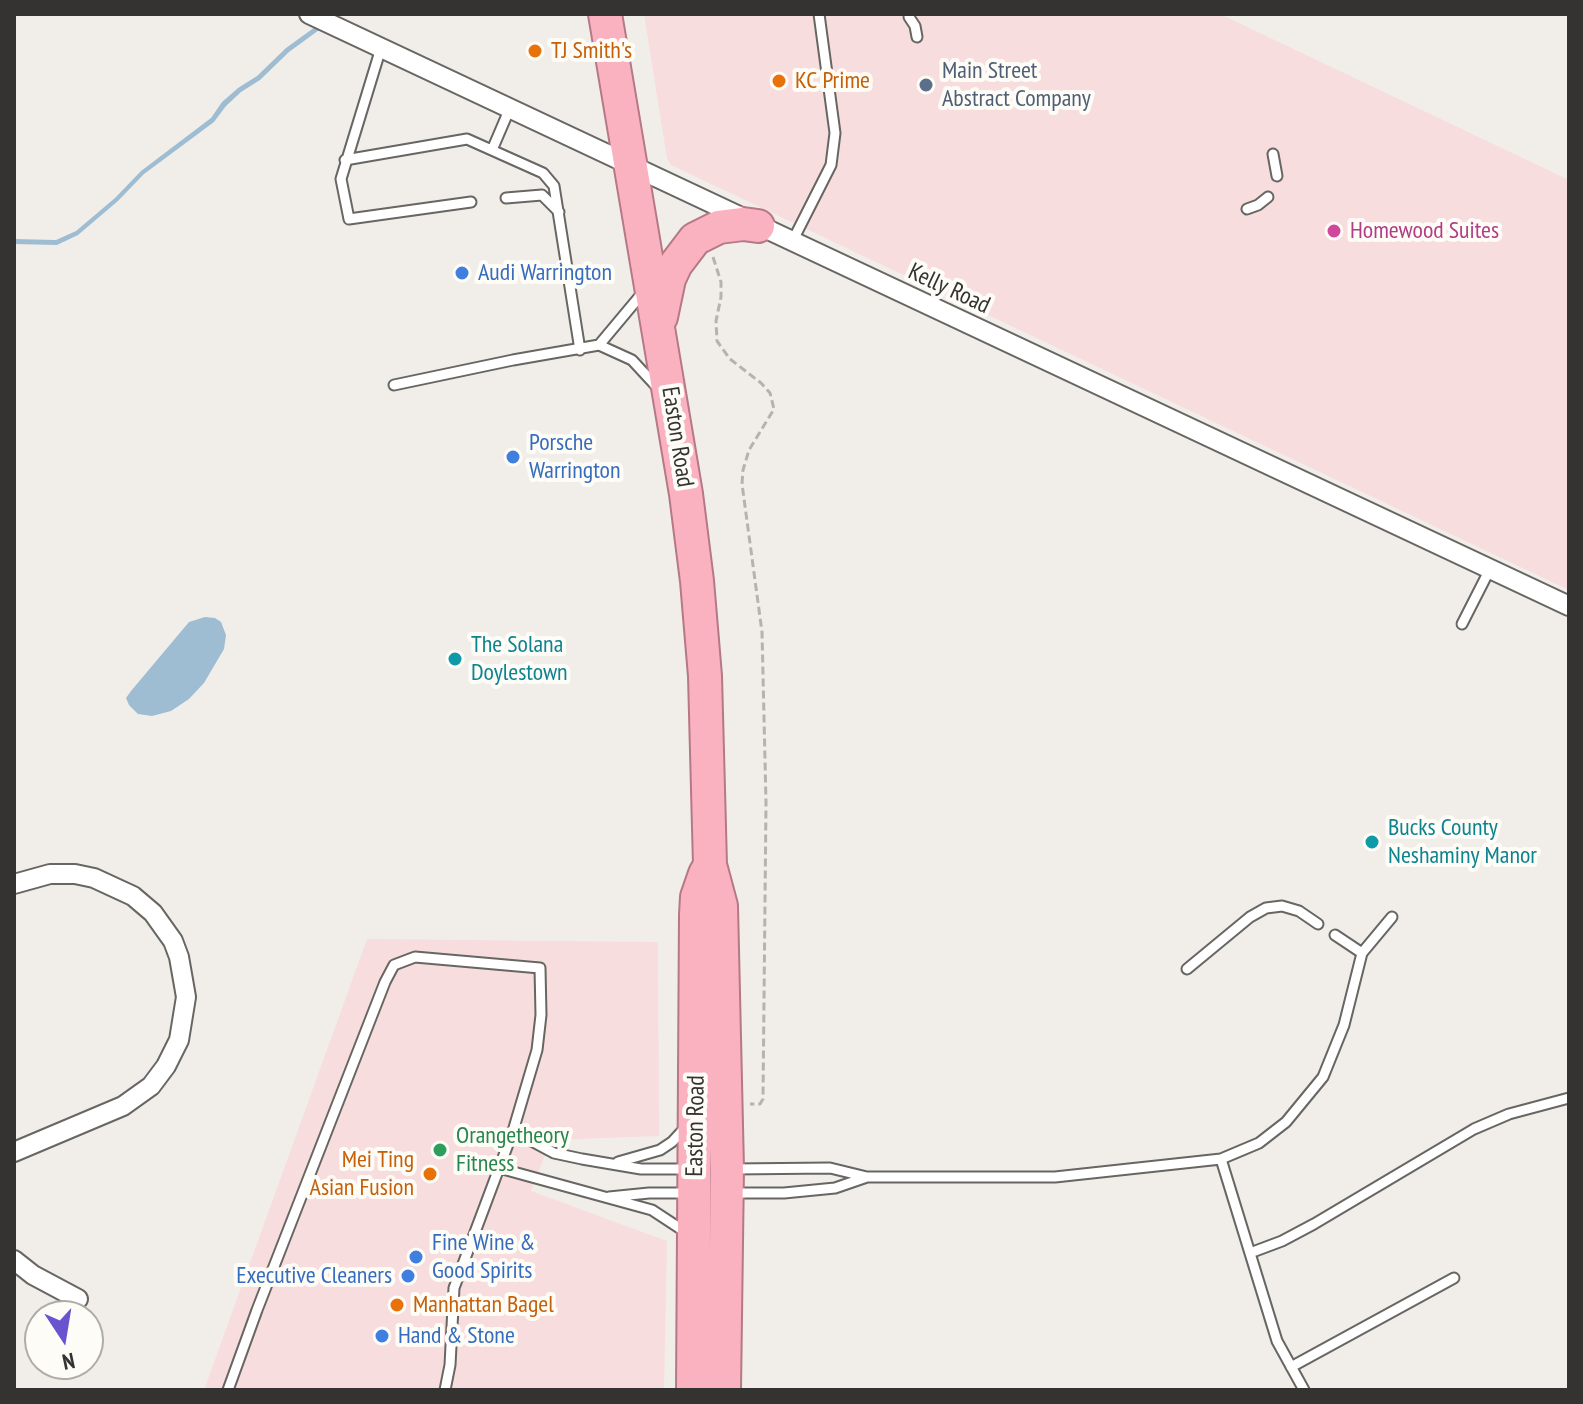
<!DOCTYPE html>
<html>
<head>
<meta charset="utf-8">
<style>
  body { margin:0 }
  #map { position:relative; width:1583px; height:1404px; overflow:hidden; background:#f1eeea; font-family:"PT Sans Narrow",sans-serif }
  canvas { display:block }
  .frame { position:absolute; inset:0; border:16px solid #343332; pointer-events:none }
  .north { position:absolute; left:24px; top:1300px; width:80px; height:80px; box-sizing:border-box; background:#fefcf7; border:2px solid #adaca8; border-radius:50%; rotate:168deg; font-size:22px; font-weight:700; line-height:32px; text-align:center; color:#343332 }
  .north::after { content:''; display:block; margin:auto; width:28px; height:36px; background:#6854ce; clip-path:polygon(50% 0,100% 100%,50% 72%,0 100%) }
</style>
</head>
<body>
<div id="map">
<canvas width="1583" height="1404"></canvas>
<div class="frame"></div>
<div class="north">N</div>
</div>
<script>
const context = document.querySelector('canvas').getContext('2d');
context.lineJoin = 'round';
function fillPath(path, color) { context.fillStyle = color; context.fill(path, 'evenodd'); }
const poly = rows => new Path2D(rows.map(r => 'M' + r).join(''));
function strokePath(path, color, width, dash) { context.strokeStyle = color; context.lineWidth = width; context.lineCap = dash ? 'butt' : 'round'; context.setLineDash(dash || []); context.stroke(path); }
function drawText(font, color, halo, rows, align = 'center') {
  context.font = font + ' "PT Sans Narrow",sans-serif'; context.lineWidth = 8; context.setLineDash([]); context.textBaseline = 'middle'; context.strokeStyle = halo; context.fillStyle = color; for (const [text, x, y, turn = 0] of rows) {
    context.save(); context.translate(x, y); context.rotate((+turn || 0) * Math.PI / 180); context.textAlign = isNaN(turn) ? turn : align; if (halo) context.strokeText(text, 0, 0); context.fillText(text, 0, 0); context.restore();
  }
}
fillPath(poly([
  [644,14,1220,14,1569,180,1569,590,671,165,667,159],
  [367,939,658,942,659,1136,551,1140,531,1191,667,1241,664,1390,204,1390]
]), '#f8ddde');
fillPath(poly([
  [333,14,341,14,289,52,260,80,241,92,226,106,214,122,144,174,118,201,78,235,57,245,14,244,14,239,56,240,76,231,115,198,141,171,211,118,222,102,238,88,257,76,286,48],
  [205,617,215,618,221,622,226,635,224,649,204,683,189,699,171,711,152,716,138,714,129,705,126,698,131,691,189,622]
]), '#9ebcd2');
const service = poly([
  [909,17,915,26,917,37],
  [381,48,341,179,349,219,471,202],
  [492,150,510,108],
  [1273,154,1277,176],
  [345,160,467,139,543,173,554,186,580,350],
  [506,198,542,195,559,212],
  [1247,209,1258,205,1268,197],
  [792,242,831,165,835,133,819,14],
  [599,345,632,360,657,387],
  [394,385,513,360,599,345,645,290],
  [1462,624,1490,569],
  [1362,953,1392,917],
  [1187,969,1250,917,1266,908,1282,906,1299,911,1318,924],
  [513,1131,554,1153,582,1159,641,1169,690,1169],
  [1221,1159,1277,1341,1304,1390],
  [618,1162,660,1150,672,1142,685,1128],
  [499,1168,652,1210,687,1233],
  [733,1169,830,1168,867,1177,1055,1177,1221,1159,1259,1143,1286,1122,1323,1077,1344,1025,1362,953,1335,935],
  [733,1193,784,1193,835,1188,867,1177],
  [609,1197,649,1193,690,1193],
  [1250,1253,1282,1241,1314,1224,1474,1129,1509,1114,1569,1098],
  [1291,1367,1454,1278],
  [228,1390,257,1310,385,982,394,965,415,957,540,968,541,1015,537,1050,513,1131,454,1288,450,1365,445,1390]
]);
const minor = poly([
  [309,14,1569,606],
  [14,884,50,874,75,874,94,878,133,896,153,913,173,941,179,957,186,997,179,1040,166,1066,151,1086,123,1106,14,1152],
  [14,1260,33,1275,78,1299]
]);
const trunk = poly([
  [605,14,686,494,697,581,705,676,710,865,721,906,727,1169,724,1390],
  [661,317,669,279,676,264,695,239,719,227,743,224,758,226],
  [693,1390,696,915,697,897,705,874,710,865]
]);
strokePath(service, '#676662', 13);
strokePath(minor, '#676662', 22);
strokePath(trunk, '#b57985', 36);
strokePath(poly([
  [713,257,721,282,721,297,716,321,717,341,730,359,761,383,770,393,774,409,749,450,743,470,742,484,762,632,766,803,763,1099,760,1104,750,1104]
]), '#b5b3b0', 3, [8, 4]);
strokePath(service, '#fff', 9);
strokePath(minor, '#fff', 18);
strokePath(trunk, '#fbb2c0', 32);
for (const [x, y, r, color] of [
  [535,51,8,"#e8710a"],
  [779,81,8,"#e8710a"],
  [926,85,8,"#5c6f8a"],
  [1334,231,8,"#d1479c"],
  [462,273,8,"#3f7fe0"],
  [513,457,8,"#3f7fe0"],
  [455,659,8,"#0f9aa8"],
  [1372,842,8,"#0f9aa8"],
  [440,1150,8,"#2e9e5b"],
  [430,1174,8,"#e8710a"],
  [416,1257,8,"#3f7fe0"],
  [408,1276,8,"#3f7fe0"],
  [397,1305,8,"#e8710a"],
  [382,1336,8,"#3f7fe0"]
]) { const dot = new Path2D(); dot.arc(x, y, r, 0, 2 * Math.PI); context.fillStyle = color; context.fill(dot); strokePath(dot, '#fefcf7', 3); }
drawText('24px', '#c56008', '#fefcf7', [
  ["TJ Smith's",551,51],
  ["KC Prime",795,81],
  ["Mei Ting",414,1160,"right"],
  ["Asian Fusion",414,1188,"right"],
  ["Manhattan Bagel",413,1305]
], 'left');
drawText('24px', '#4e5e75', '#fefcf7', [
  ["Main Street",942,71],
  ["Abstract Company",942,99]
], 'left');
drawText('24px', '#b23c85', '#fefcf7', [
  ["Homewood Suites",1350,231]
], 'left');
drawText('24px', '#366cbe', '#fefcf7', [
  ["Audi Warrington",478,273],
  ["Porsche",529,443],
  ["Warrington",529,471],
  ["Fine Wine &",432,1243],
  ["Good Spirits",432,1271],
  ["Executive Cleaners",392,1276,"right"],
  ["Hand & Stone",398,1336]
], 'left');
drawText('24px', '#343332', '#fefcf7', [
  ["Kelly Road",949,289,25],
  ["Easton Road",677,437,81],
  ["Easton Road",696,1126,-89]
]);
drawText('24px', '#0d838f', '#fefcf7', [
  ["The Solana",471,645],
  ["Doylestown",471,673],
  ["Bucks County",1388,828],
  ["Neshaminy Manor",1388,856]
], 'left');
drawText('24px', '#27864d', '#fefcf7', [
  ["Orangetheory",456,1136],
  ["Fitness",456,1164]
], 'left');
</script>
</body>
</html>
